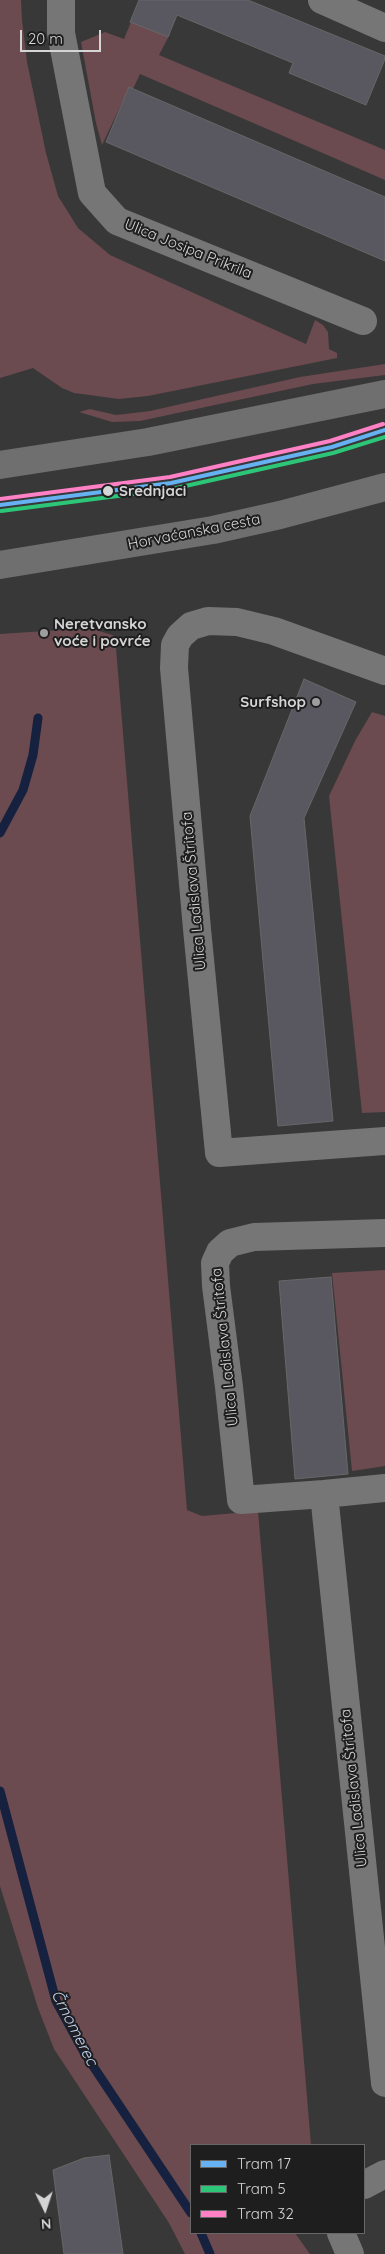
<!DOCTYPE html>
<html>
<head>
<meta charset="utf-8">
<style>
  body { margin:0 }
  #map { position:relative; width:385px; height:2254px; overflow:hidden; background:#383838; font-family:Quicksand,sans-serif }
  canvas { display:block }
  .legend { position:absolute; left:190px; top:2144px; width:175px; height:90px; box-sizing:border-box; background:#1f1e1f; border:1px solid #686768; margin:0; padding:6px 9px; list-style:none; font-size:15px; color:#d6d5d6 }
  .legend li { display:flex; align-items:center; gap:10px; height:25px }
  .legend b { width:25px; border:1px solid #686768 }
  .north { position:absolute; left:20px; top:2184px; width:50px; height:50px; -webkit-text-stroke:4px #1f1e1f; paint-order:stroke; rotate:176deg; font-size:14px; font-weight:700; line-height:20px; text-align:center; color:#d6d5d6 }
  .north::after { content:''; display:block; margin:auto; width:18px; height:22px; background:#d6d5d6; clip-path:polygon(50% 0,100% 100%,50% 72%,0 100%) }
  .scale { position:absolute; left:20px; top:30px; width:81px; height:22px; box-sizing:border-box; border:2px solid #d6d5d6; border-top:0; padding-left:6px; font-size:15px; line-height:18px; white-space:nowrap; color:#d6d5d6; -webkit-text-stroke:4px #1f1e1f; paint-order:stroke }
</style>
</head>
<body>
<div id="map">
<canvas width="385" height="2254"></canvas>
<ul class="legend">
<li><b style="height:6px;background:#66b1f2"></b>Tram 17</li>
<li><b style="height:6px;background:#2dc577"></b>Tram 5</li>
<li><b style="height:6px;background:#ff80c5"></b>Tram 32</li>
</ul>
<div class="north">N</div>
<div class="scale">20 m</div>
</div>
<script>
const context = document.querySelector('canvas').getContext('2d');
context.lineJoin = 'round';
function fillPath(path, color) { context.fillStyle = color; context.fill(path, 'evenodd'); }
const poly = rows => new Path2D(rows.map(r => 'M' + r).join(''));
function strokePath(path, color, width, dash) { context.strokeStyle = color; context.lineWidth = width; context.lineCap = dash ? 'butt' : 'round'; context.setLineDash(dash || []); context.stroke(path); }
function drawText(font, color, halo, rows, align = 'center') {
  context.font = font + ' Quicksand,sans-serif'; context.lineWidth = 4; context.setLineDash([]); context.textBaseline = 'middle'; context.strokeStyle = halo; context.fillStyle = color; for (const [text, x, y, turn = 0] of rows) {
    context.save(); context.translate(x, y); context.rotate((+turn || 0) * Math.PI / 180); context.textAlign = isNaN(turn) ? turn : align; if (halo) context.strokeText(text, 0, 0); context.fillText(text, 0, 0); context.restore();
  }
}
fillPath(poly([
  [0,0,21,0,22,20,27,62,46,153,58,196,78,228,110,255,306,344,315,320,323,325,328,332,329,349,337,353,337,358,148,396,119,399,74,393,62,388,33,368,0,378],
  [133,17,170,34,159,55,385,150,385,180,140,74,133,89,129,88,102,145,96,123,81,42,105,32,124,39],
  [385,364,385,375,313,384,140,421,112,422,79,412,90,409,116,415,150,411,300,377],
  [90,628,115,636,187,1510,202,1516,258,1511,311,2145,191,2145,191,2233,295,2233,310,2254,185,2254,169,2223,54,2049,38,2008,0,1886,0,634],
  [372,712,385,716,385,1112,362,1113,329,796,355,741],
  [385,1270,385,1466,352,1471,332,1273]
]), '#6b4a50');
strokePath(poly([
  [0,833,23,790,33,755,38,718],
  [0,1791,56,2001,85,2054,191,2213],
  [201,2233,210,2254]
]), '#15213e', 9);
const building = poly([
  [139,0,248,0,385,56,385,59,366,105,289,73,293,63,177,15,168,37,130,22,139,0],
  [129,87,385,197,385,261,106,142,129,87],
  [304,679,356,702,304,818,333,1121,278,1126,250,816,304,679],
  [331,1277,348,1474,295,1479,279,1281,331,1277],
  [109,2155,123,2254,64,2254,53,2170,84,2158,109,2155]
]);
fillPath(building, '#595860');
strokePath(building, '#676768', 1);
strokePath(poly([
  [61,0,61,33,92,193,117,221,363,321],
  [322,0,385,28],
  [385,671,274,631,237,622,208,621,191,626,180,636,175,645,174,668,197,929,219,1153,385,1141],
  [385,1488,324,1494,385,2083],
  [324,1494,241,1500,229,1387,216,1286,215,1263,220,1252,230,1243,254,1237,385,1233],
  [364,2185,385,2174],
  [341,2233,350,2254]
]), '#767676', 28);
strokePath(poly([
  [0,465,148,442,385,394],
  [0,565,213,530,280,515,385,487]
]), '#6f6f6f', 28);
strokePath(poly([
  [0,505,171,483,332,447,385,430]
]), '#66b1f2', 4);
strokePath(poly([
  [1,511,172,489,333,453,385,437]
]), '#2dc577', 4);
strokePath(poly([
  [0,499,170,477,330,441,383,424]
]), '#ff80c5', 4);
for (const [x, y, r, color] of [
  [108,491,6,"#d6d5d6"],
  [44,633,5,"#9f9e9f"],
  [316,702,5,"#9f9e9f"]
]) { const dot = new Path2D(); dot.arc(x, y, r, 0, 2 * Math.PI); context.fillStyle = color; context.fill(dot); strokePath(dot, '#1f1e1f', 2); }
drawText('15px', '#d6d5d6', '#1f1e1f', [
  ["Ulica Josipa Prikrila",188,249,22],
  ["Horvaćanska cesta",194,532,-11],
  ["Ulica Ladislava Štritofa",194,891,-95],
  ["Ulica Ladislava Štritofa",225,1347,-96],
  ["Ulica Ladislava Štritofa",354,1788,-96]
]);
drawText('bold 15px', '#d6d5d6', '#1f1e1f', [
  ["Srednjaci",119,491]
], 'left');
drawText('bold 15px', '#d6d5d6', '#1f1e1f', [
  ["Neretvansko",54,624],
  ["voće i povrće",54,641],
  ["Surfshop",306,702,"right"]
], 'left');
drawText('italic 16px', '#c0d3f8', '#1f1e1f', [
  ["Črnomerec",74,2028,63]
]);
</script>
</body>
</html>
